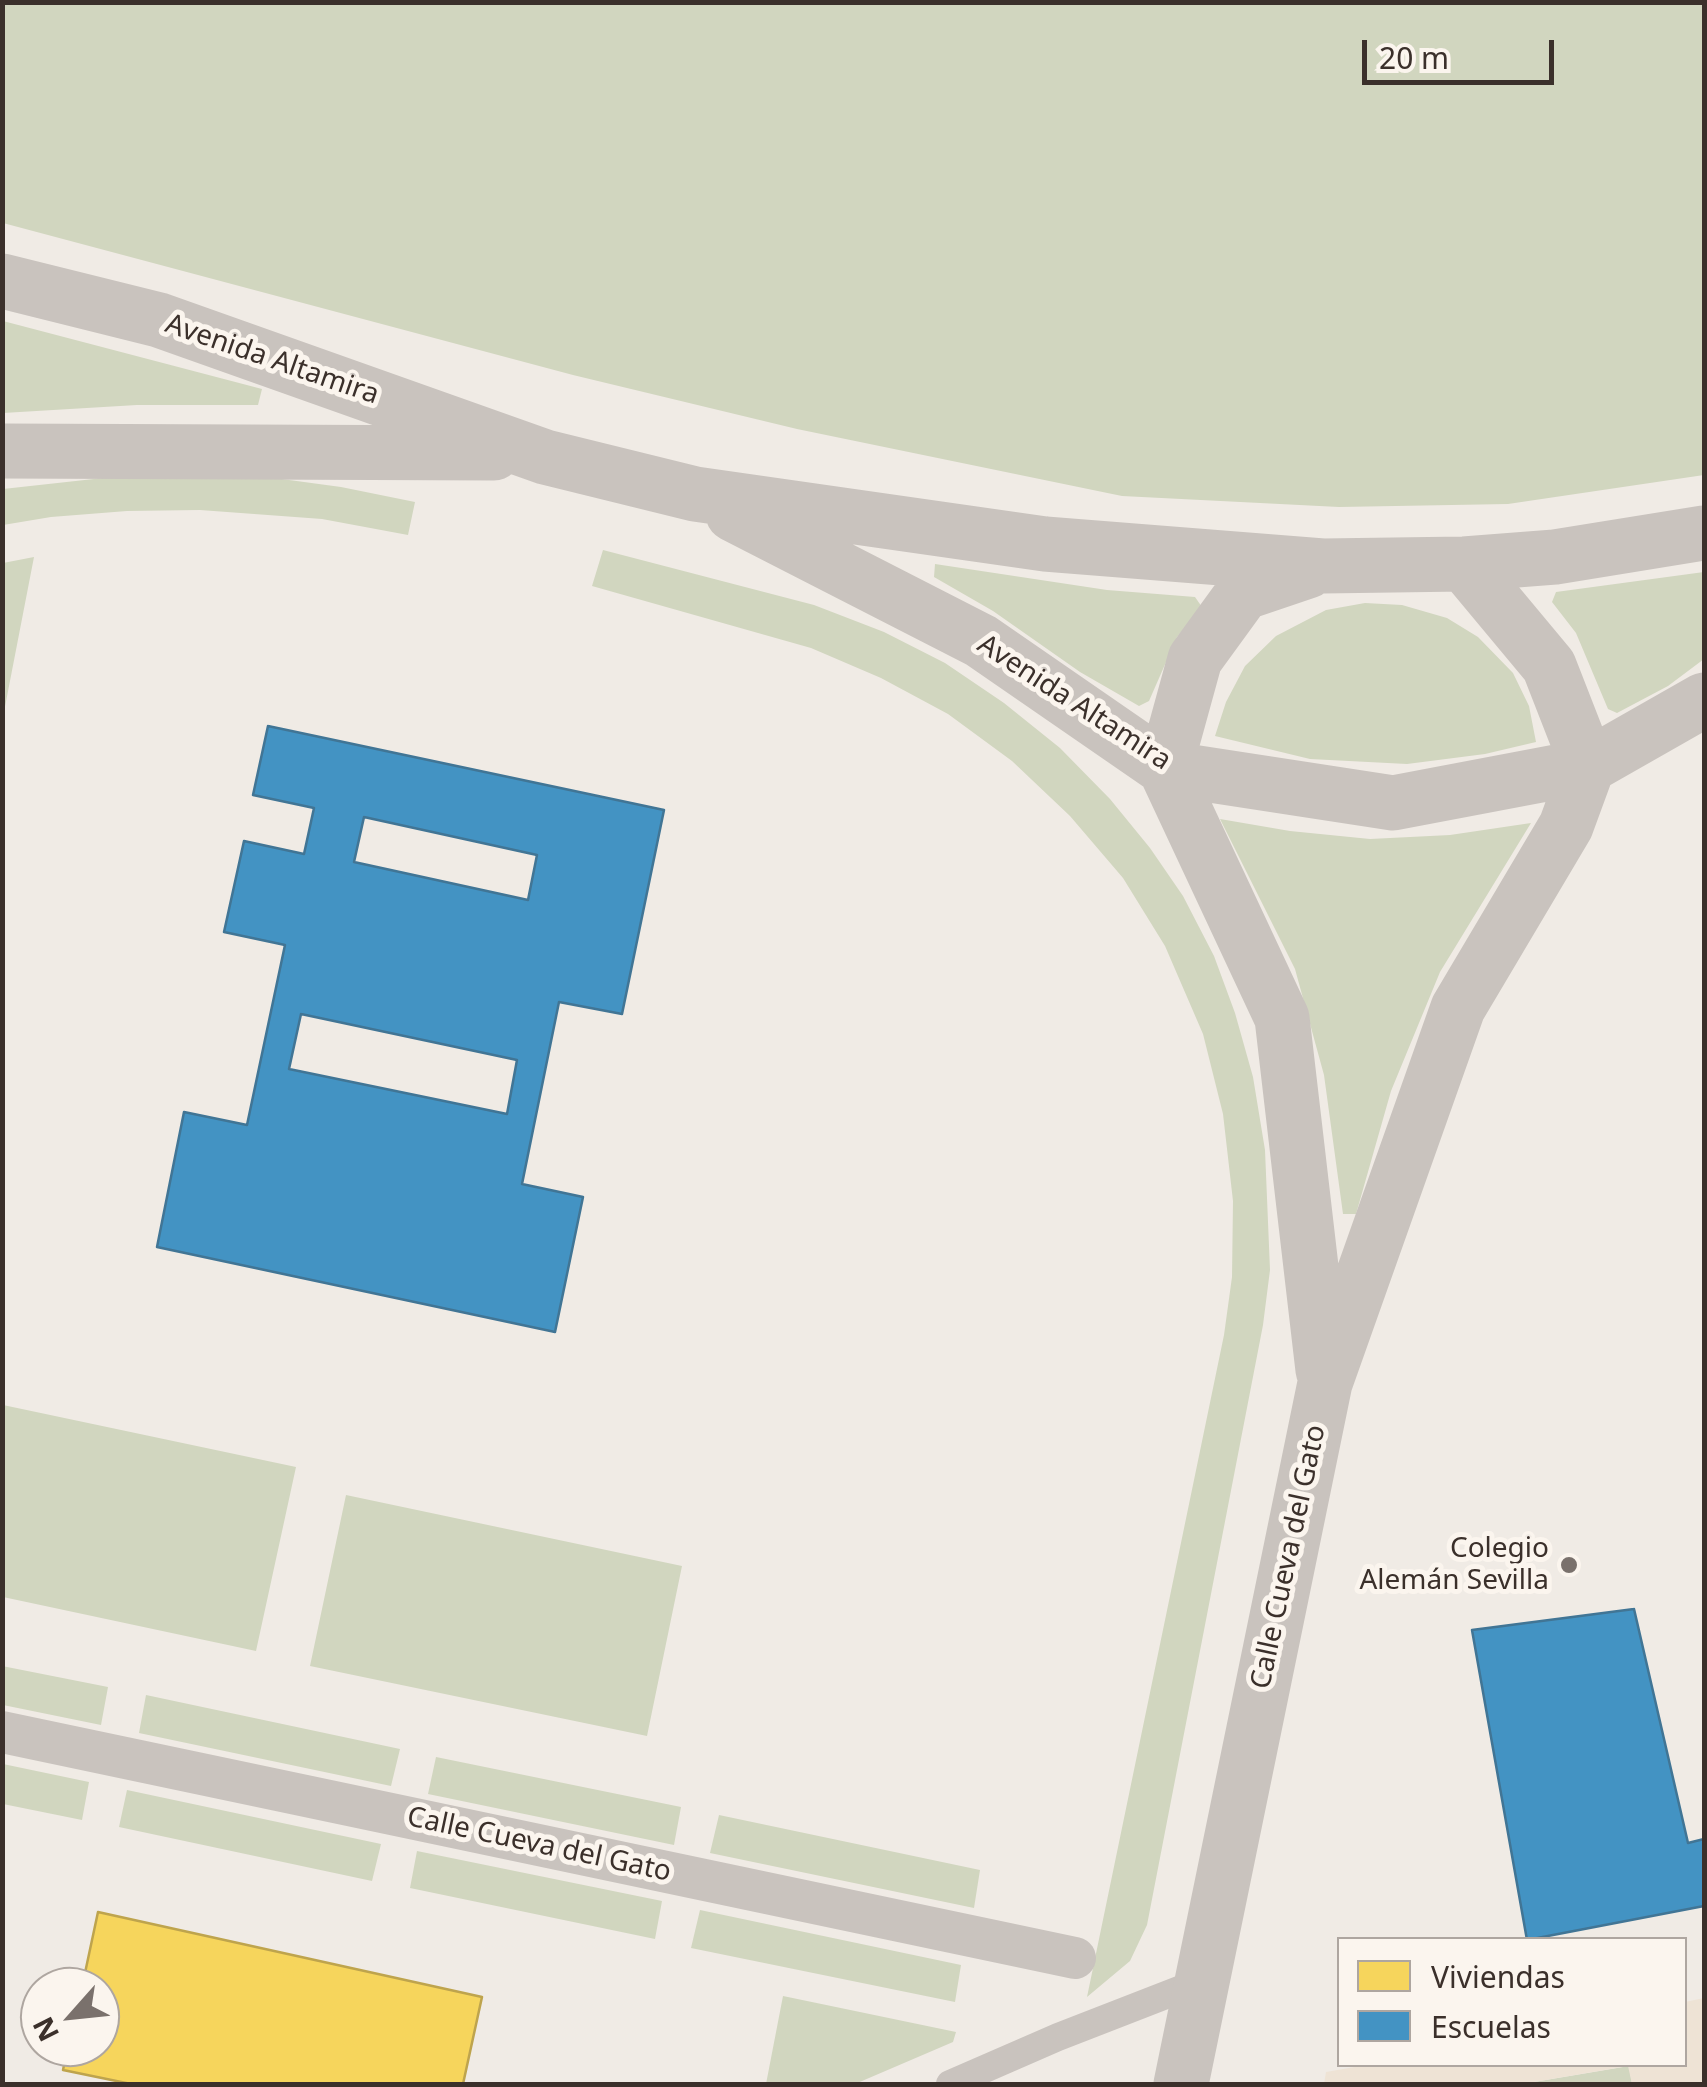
<!DOCTYPE html>
<html>
<head>
<meta charset="utf-8">
<style>
  body { margin:0 }
  #map { position:relative; width:1707px; height:2087px; overflow:hidden; background:#f0ebe5; font-family:"Noto Sans",sans-serif }
  canvas { display:block }
  .frame { position:absolute; inset:0; border:5px solid #3b302b; pointer-events:none }
  .legend { position:absolute; left:1337px; top:1937px; width:350px; height:130px; box-sizing:border-box; background:#fbf5ee; border:2px solid #aea6a0; margin:0; padding:12px 18px; list-style:none; font-size:30px; color:#3b302b }
  .legend li { display:flex; align-items:center; gap:20px; height:50px }
  .legend b { width:50px; border:2px solid #aea6a0 }
  .north { position:absolute; left:20px; top:1967px; width:100px; height:100px; box-sizing:border-box; background:#fbf5ee; border:2px solid #aea6a0; border-radius:50%; rotate:243deg; font-size:28px; font-weight:700; line-height:40px; text-align:center; color:#3b302b }
  .north::after { content:''; display:block; margin:auto; width:35px; height:45px; background:#7a716c; clip-path:polygon(50% 0,100% 100%,50% 72%,0 100%) }
  .scale { position:absolute; left:1362px; top:40px; width:192px; height:45px; box-sizing:border-box; border:5px solid #3b302b; border-top:0; padding-left:12px; font-size:30px; line-height:35px; white-space:nowrap; color:#3b302b; -webkit-text-stroke:8px #fbf5ee; paint-order:stroke }
</style>
</head>
<body>
<div id="map">
<canvas width="1707" height="2087"></canvas>
<div class="frame"></div>
<ul class="legend">
<li><b style="height:28px;background:#f6d55c"></b>Viviendas</li>
<li><b style="height:28px;background:#4393c3"></b>Escuelas</li>
</ul>
<div class="north">N</div>
<div class="scale">20 m</div>
</div>
<script>
const context = document.querySelector('canvas').getContext('2d');
context.lineJoin = 'round';
function fillPath(path, color) { context.fillStyle = color; context.fill(path, 'evenodd'); }
const poly = rows => new Path2D(rows.map(r => 'M' + r).join(''));
function strokePath(path, color, width, dash) { context.strokeStyle = color; context.lineWidth = width; context.lineCap = dash ? 'butt' : 'round'; context.setLineDash(dash || []); context.stroke(path); }
function drawText(font, color, halo, rows, align = 'center') {
  context.font = font + ' "Noto Sans",sans-serif'; context.lineWidth = 10; context.setLineDash([]); context.textBaseline = 'middle'; context.strokeStyle = halo; context.fillStyle = color; for (const [text, x, y, turn = 0] of rows) {
    context.save(); context.translate(x, y); context.rotate((+turn || 0) * Math.PI / 180); context.textAlign = isNaN(turn) ? turn : align; if (halo) context.strokeText(text, 0, 0); context.fillText(text, 0, 0); context.restore();
  }
}
fillPath(poly([
  [2,3,1704,3,1704,475,1508,504,1339,507,1122,496,797,429,573,375,3,223],
  [3,321,262,389,258,405,137,405,3,413],
  [130,475,267,477,341,487,415,502,408,535,322,519,200,510,127,511,51,517,3,525,3,489],
  [603,550,814,605,884,632,945,663,1004,703,1060,748,1110,799,1150,848,1183,896,1214,956,1235,1013,1253,1077,1265,1150,1270,1270,1263,1325,1147,1925,1130,1961,1087,1997,1224,1335,1232,1277,1233,1201,1223,1114,1203,1034,1165,946,1123,878,1070,816,1012,761,948,714,881,678,811,648,592,586],
  [34,557,3,717,3,563],
  [935,564,1107,590,1195,597,1202,607,1177,637,1149,701,1139,706,1080,672,993,611,934,577],
  [1704,572,1704,659,1668,686,1617,713,1608,709,1576,633,1552,602,1556,592],
  [1365,603,1402,605,1447,618,1478,637,1513,673,1529,706,1536,742,1485,754,1407,764,1310,759,1215,736,1226,702,1245,666,1276,636,1326,610],
  [1220,819,1290,831,1370,839,1450,835,1531,823,1440,972,1391,1091,1356,1214,1343,1214,1324,1075,1295,969],
  [3,1405,296,1467,256,1651,3,1597],
  [346,1495,682,1566,647,1736,310,1666],
  [2,1666,108,1687,101,1725,3,1705],
  [146,1695,400,1749,391,1786,139,1733],
  [436,1757,681,1807,674,1845,428,1794],
  [3,1764,89,1782,82,1820,3,1804],
  [127,1790,381,1844,372,1881,119,1827],
  [719,1815,980,1870,974,1908,710,1853],
  [417,1851,662,1901,655,1939,410,1888],
  [700,1910,961,1965,955,2002,691,1948],
  [783,1996,956,2032,953,2042,855,2084,766,2084],
  [1629,2066,1632,2084,1522,2084]
]), '#d1d6bf');
fillPath(poly([
  [1704,1998,1704,2084,1632,2084,1628,2066,1522,2084,1324,2084,1326,2072,1366,2065,1684,2064,1685,2002]
]), '#eee3d5');
const homes = poly([
  [98,1912,482,1997,463,2084,131,2084,63,2070,68,2047,100,2047,100,1987,82,1987,98,1912]
]);
fillPath(homes, '#f6d55c');
strokePath(homes, '#bea44d', 2.5);
const schools = poly([
  [268,726,664,810,622,1014,559,1002,522,1184,583,1197,555,1332,157,1247,184,1112,247,1125,285,945,224,932,244,841,304,854,314,808,253,795,268,726],
  [364,817,537,855,528,900,354,862,364,817],
  [301,1014,517,1060,507,1114,289,1069,301,1014],
  [1634,1609,1688,1843,1704,1839,1704,1906,1527,1940,1472,1630,1634,1609]
]);
fillPath(schools, '#4393c3');
strokePath(schools, '#417595', 2.5);
strokePath(poly([
  [950,2084,1058,2037,1202,1981]
]), '#c9c3be', 28);
strokePath(poly([
  [2,1732,1075,1958]
]), '#c9c3be', 42);
strokePath(poly([
  [2,281,159,320,545,457,695,494,1045,544,1323,566,1464,564,1555,557,1704,533],
  [2,451,494,453],
  [733,514,981,641,1165,768,1393,803,1588,766,1704,700],
  [1308,571,1243,593,1195,659,1165,768,1282,1018,1323,1370],
  [1181,2084,1325,1383,1458,1008,1566,826,1588,766,1549,666,1464,564]
]), '#c9c3be', 55);
for (const [x, y, r, color] of [
  [1569,1565,10,"#7a716c"]
]) { const dot = new Path2D(); dot.arc(x, y, r, 0, 2 * Math.PI); context.fillStyle = color; context.fill(dot); strokePath(dot, '#fbf5ee', 4); }
drawText('28px', '#3b302b', '#fbf5ee', [
  ["Avenida Altamira",272,360,19],
  ["Avenida Altamira",1074,703,33],
  ["Calle Cueva del Gato",1289,1557,-78],
  ["Calle Cueva del Gato",539,1845,12]
]);
drawText('28px', '#3b302b', '#fbf5ee', [
  ["Colegio",1549,1549],
  ["Alemán Sevilla",1549,1581]
], 'right');
</script>
</body>
</html>
